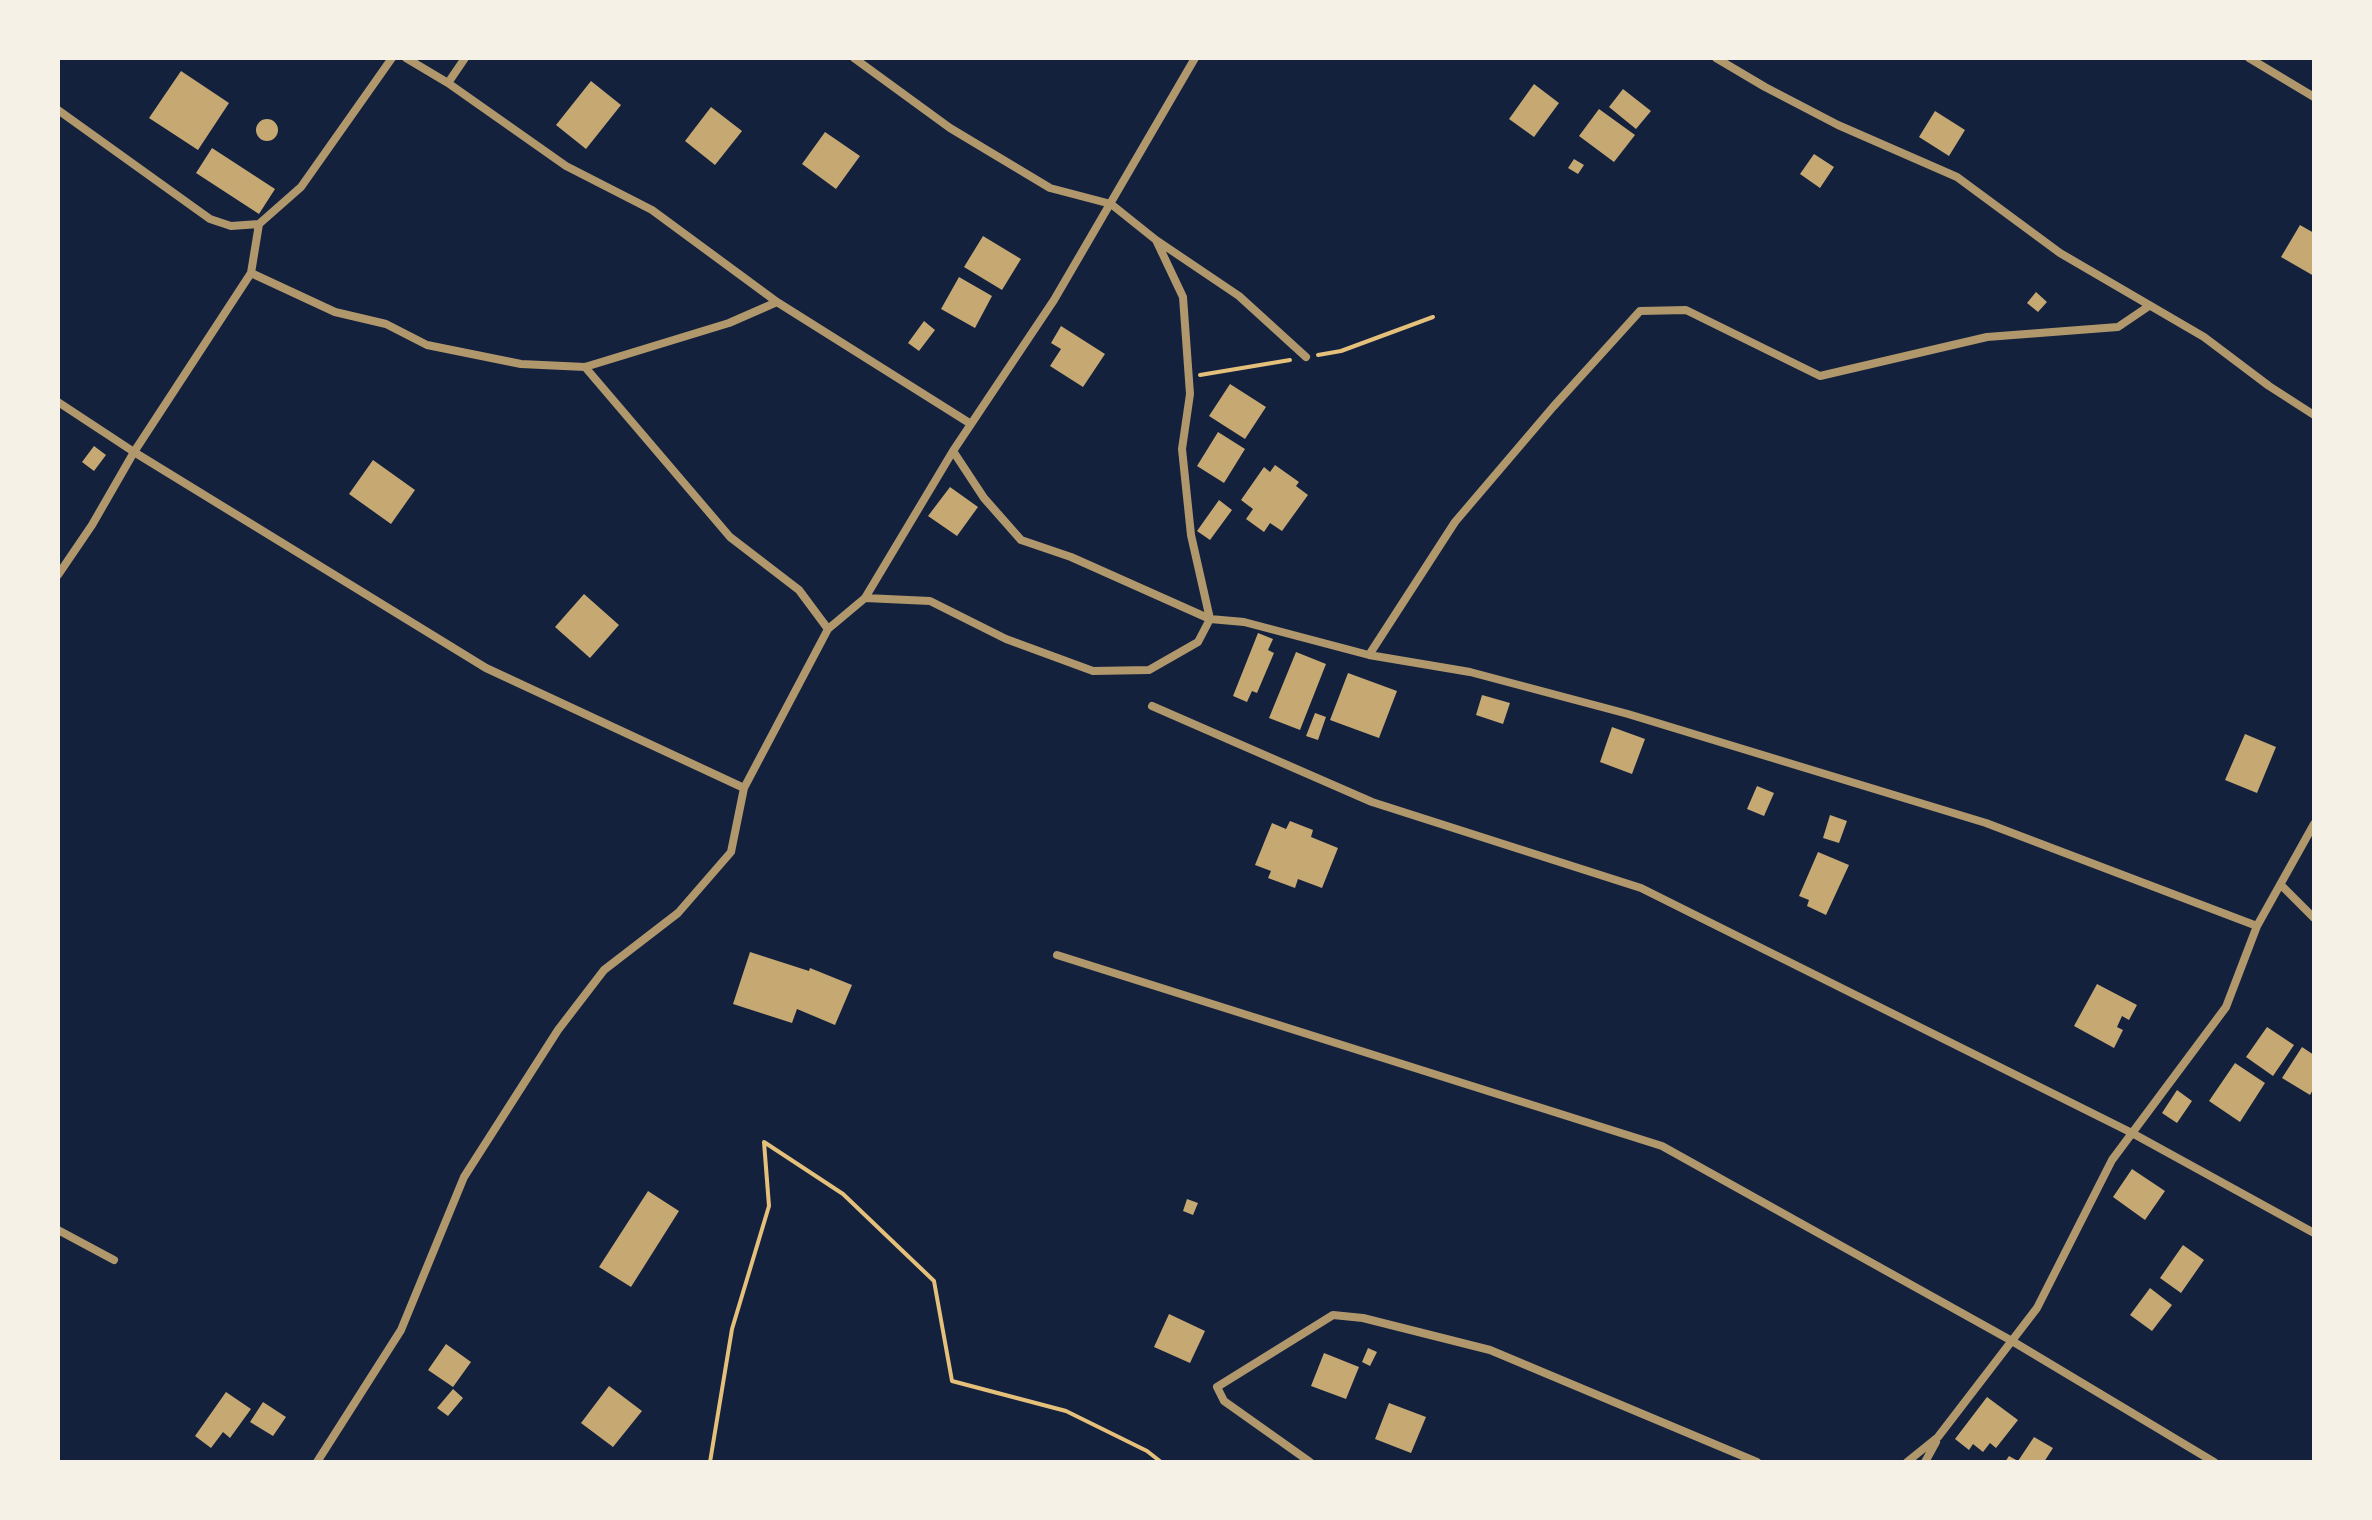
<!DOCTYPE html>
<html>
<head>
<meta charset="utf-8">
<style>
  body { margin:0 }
  #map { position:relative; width:2372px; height:1520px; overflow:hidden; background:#14213d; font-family:Raleway,sans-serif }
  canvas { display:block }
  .frame { position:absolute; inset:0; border:60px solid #f6f1e7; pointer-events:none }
</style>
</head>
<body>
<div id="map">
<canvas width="2372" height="1520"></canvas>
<div class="frame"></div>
</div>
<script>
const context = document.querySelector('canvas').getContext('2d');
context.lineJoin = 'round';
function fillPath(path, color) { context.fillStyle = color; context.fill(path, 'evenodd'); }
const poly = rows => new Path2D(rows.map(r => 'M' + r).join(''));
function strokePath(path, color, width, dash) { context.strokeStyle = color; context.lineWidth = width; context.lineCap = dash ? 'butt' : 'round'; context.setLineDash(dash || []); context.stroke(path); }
fillPath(poly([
  [181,71,229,103,198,150,149,118],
  [591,81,621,105,586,149,556,125],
  [1534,84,1559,103,1534,137,1509,119],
  [1623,89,1651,111,1636,129,1609,107],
  [711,107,742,131,715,165,685,141],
  [1599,109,1635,135,1614,162,1579,136],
  [1935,111,1965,130,1949,156,1919,137],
  '256 130a11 11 0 1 1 22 0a11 11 0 1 1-22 0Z',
  [825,132,860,156,836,189,802,164],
  [212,148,275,189,259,214,196,173],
  [1814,154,1834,167,1820,188,1800,174],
  [1574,159,1584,165,1578,174,1568,168],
  [2300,225,2314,233,2314,276,2281,257],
  [983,236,1021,259,1002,290,964,267],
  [959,277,992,296,975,328,941,309],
  [2036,292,2047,302,2038,312,2027,303],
  [924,321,935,330,919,351,908,343],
  [1061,326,1105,354,1083,387,1050,366,1061,349,1051,343],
  [1230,384,1266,407,1245,439,1209,416],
  [1218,432,1245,449,1224,483,1197,466],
  [94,446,106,455,94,471,82,462],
  [373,460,415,490,391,524,349,494],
  [1275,465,1299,482,1296,486,1308,495,1282,531,1270,523,1264,532,1246,519,1253,509,1241,500,1264,467,1270,472],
  [950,487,978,507,957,536,928,516],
  [1219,500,1232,510,1210,540,1197,531],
  [584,594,619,625,590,658,555,627],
  [1258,633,1273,639,1268,650,1274,653,1257,693,1252,691,1247,702,1233,696],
  [1296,652,1326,664,1300,730,1269,718],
  [1348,673,1397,691,1379,738,1330,720],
  [1482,695,1510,703,1503,724,1476,715],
  [1315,713,1326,717,1318,740,1306,736],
  [1612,727,1645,739,1632,774,1600,762],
  [2245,734,2276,747,2257,793,2225,780],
  [1757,786,1774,793,1764,816,1747,809],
  [1830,815,1847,821,1839,843,1823,838],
  [1290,821,1313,830,1311,837,1338,848,1322,888,1298,879,1295,888,1268,878,1271,871,1255,865,1272,823,1286,829],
  [1818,852,1849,865,1826,915,1807,906,1809,900,1799,896],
  [750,952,809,971,810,968,852,985,835,1025,797,1009,792,1023,733,1004],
  [2097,984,2137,1005,2129,1020,2122,1016,2117,1027,2123,1030,2114,1048,2074,1026],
  [2267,1027,2294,1045,2273,1076,2246,1057],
  [2302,1047,2314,1055,2314,1088,2310,1095,2282,1078],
  [2235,1063,2265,1083,2240,1122,2209,1101],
  [2177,1090,2192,1101,2177,1123,2162,1113],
  [2132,1169,2165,1191,2145,1220,2113,1197],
  [648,1191,679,1211,631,1287,599,1267],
  [1187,1199,1198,1203,1193,1215,1183,1211],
  [2183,1245,2204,1260,2181,1293,2160,1278],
  [2150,1288,2172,1305,2152,1331,2130,1315],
  [1169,1314,1205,1331,1190,1363,1154,1347],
  [446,1344,471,1362,453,1387,428,1370],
  [1368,1348,1377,1352,1370,1366,1362,1362],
  [1324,1353,1359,1367,1346,1399,1311,1386],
  [609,1386,642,1411,613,1447,581,1423],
  [453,1389,463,1398,448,1416,437,1408],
  [226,1392,251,1409,230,1438,223,1432,211,1448,195,1436],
  [1987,1397,2018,1420,1996,1448,1990,1443,1983,1452,1973,1444,1969,1450,1955,1439],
  [263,1402,286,1417,273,1436,250,1422],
  [1389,1403,1426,1417,1411,1453,1375,1439],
  [2034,1437,2053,1448,2044,1462,2005,1462,2009,1456,2018,1461]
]), '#c6a872');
strokePath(poly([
  [1318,355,1341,351,1433,317],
  [1200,375,1290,360],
  [764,1142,843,1194,934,1281,952,1381,1066,1411,1147,1451,1161,1462],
  [710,1462,732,1329,769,1206,764,1142]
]), '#e5c07b', 4);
strokePath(poly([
  [406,58,448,83,465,58],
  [854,58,950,128,1050,188,1111,204,1156,240,1183,297,1190,394,1182,449,1191,535,1210,619,1198,642,1149,670,1093,671,1006,639,930,601,865,598],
  [1716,58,1765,87,1838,125,1957,177,2060,253,2204,337,2269,386,2314,415],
  [2249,58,2314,97],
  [448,83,566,166,652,210,777,302,971,424],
  [58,110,210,219,231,226,259,224,301,187,392,58],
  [259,224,251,273,335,312,386,324,427,345,521,364,585,367,729,323,777,302],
  [1156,240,1239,296,1306,357],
  [585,367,730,537,799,590,828,629],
  [58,402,134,452,486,668,744,788],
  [953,451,984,498,1021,540,1071,557,1210,619,1244,622,1369,655,1470,672,1628,714,1986,823,2257,926],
  [58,575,92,525,134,452,251,273],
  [1369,655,1455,522,1553,407,1640,311,1686,310,1820,376,1987,337,2118,327,2149,306],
  [1152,706,1372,802,1641,888,2132,1133,2314,1233],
  [2281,885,2314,918],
  [1057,955,1662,1146,2012,1341,2214,1462],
  [58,1230,114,1260],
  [317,1462,401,1330,464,1177,558,1030,604,970,678,913,731,852,744,788,828,629,865,598,953,451,1054,300,1195,58],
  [1310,1462,1224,1401,1217,1387,1333,1315,1363,1318,1490,1350,1757,1462],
  [1907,1462,1938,1437,2037,1308,2112,1160,2226,1007,2257,926,2314,824],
  [1925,1462,1936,1442]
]), '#b1986c', 8);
</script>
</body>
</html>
